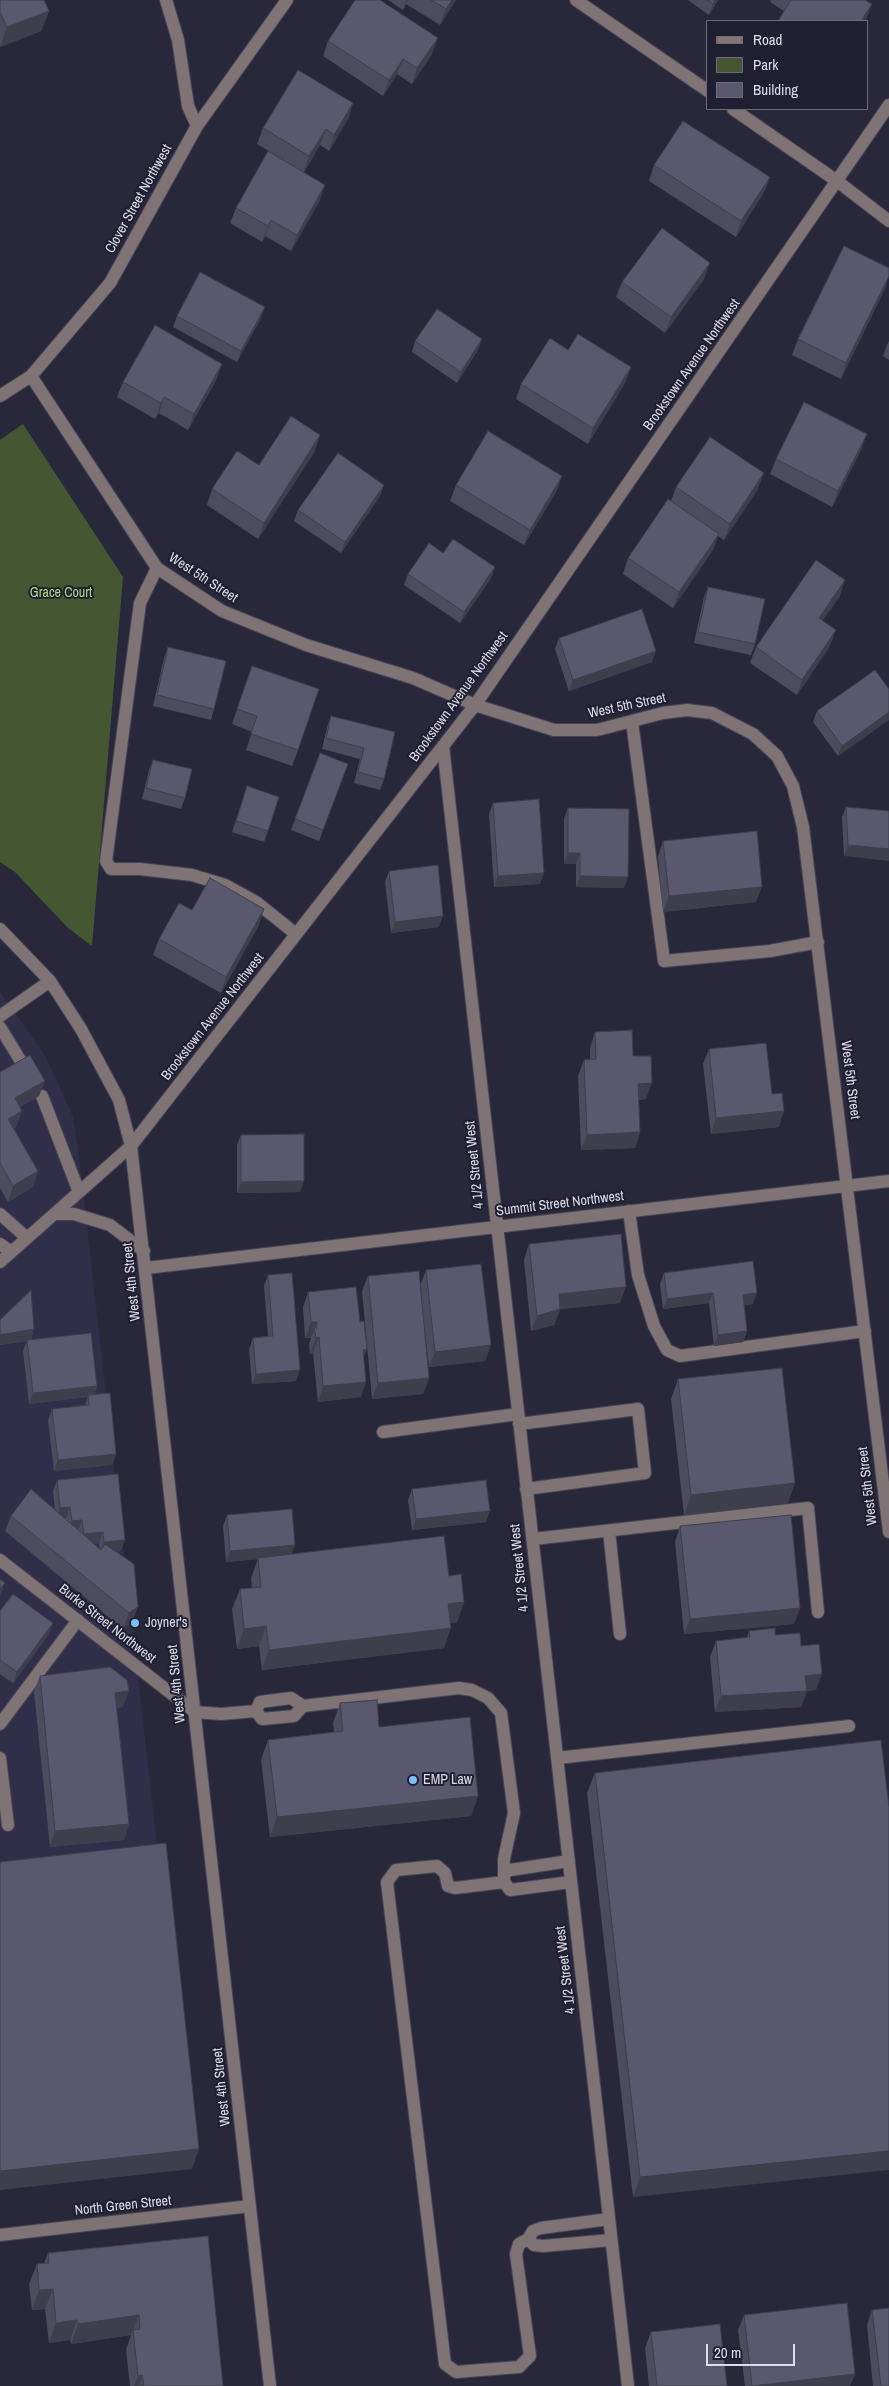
<!DOCTYPE html>
<html>
<head>
<meta charset="utf-8">
<style>
  body { margin:0 }
  #map { position:relative; width:889px; height:2386px; overflow:hidden; background:#29283b; font-family:"Archivo Narrow",sans-serif }
  canvas { display:block }
  .legend { position:absolute; left:706px; top:20px; width:162px; height:90px; box-sizing:border-box; background:#201e31; border:1px solid #6c6a7b; margin:0; padding:6px 9px; list-style:none; font-size:15px; color:#dddde9 }
  .legend li { display:flex; align-items:center; gap:10px; height:25px }
  .legend b { width:25px; border:1px solid #6c6a7b }
  .scale { position:absolute; left:706px; top:2344px; width:89px; height:22px; box-sizing:border-box; border:2px solid #dddde9; border-top:0; padding-left:6px; font-size:15px; line-height:18px; white-space:nowrap; color:#dddde9; -webkit-text-stroke:4px #201e31; paint-order:stroke }
</style>
</head>
<body>
<div id="map">
<canvas width="889" height="2386"></canvas>
<ul class="legend">
<li><b style="height:6px;background:#807375"></b>Road</li>
<li><b style="height:14px;background:#455732"></b>Park</li>
<li><b style="height:14px;background:#59586e"></b>Building</li>
</ul>
<div class="scale">20 m</div>
</div>
<script>
const context = document.querySelector('canvas').getContext('2d');
context.lineJoin = 'round';
function fillPath(path, color) { context.fillStyle = color; context.fill(path, 'evenodd'); }
const poly = rows => new Path2D(rows.map(r => 'M' + r).join(''));
function strokePath(path, color, width, dash) { context.strokeStyle = color; context.lineWidth = width; context.lineCap = dash ? 'butt' : 'round'; context.setLineDash(dash || []); context.stroke(path); }
function drawText(font, color, halo, rows, align = 'center') {
  context.font = font + ' "Archivo Narrow",sans-serif'; context.lineWidth = 4; context.setLineDash([]); context.textBaseline = 'middle'; context.strokeStyle = halo; context.fillStyle = color; for (const [text, x, y, turn = 0] of rows) {
    context.save(); context.translate(x, y); context.rotate((+turn || 0) * Math.PI / 180); context.textAlign = isNaN(turn) ? turn : align; if (halo) context.strokeText(text, 0, 0); context.fillText(text, 0, 0); context.restore();
  }
}
fillPath(poly([
  [0,992,46,1057,73,1117,79,1156,161,1880,0,1891]
]), '#302e48');
fillPath(poly([
  [23,424,123,577,92,946,68,928,15,872,0,862,0,440]
]), '#455732');
const minor = poly([
  [166,0,178,40,188,106,197,126],
  [576,0,708,91],
  [733,109,837,181,889,221],
  [31,376,157,568,222,611,306,645,413,678,475,705,554,730,597,730,663,713,687,710,712,713,753,734,777,756,793,786,803,827,889,1532],
  [0,396,31,376,110,283,197,126,287,0],
  [157,568,140,603,106,861,111,869,140,869,192,875,225,885,256,902,296,934],
  [632,722,664,961,770,951,818,942],
  [443,746,628,2386],
  [0,929,50,981,81,1029,119,1100,131,1146,270,2386],
  [0,1016,50,981],
  [0,1027,25,1068],
  [42,1096,79,1192],
  [629,1211,638,1275,654,1326,667,1350,680,1356,865,1331],
  [0,1214,27,1238],
  [54,1214,74,1214,110,1225,144,1251],
  [0,1244,10,1251],
  [0,1262,131,1146,475,705,889,105],
  [146,1268,889,1181],
  [519,1424,638,1409,645,1473,526,1489],
  [383,1432,518,1414],
  [609,1531,620,1634],
  [533,1539,808,1508,818,1612],
  [0,1560,195,1712],
  [303,1706,459,1688,472,1690,488,1698,501,1713,514,1813,504,1859,504,1882,510,1890,571,1882],
  [195,1712,221,1714,256,1711,260,1702,291,1698,303,1706,294,1716,262,1719,256,1711],
  [0,1724,78,1620],
  [0,1758,8,1825],
  [557,1758,849,1726],
  [504,1871,569,1861],
  [504,1882,455,1888,448,1886,445,1873,437,1866,396,1870,387,1882,445,2364,456,2372,519,2367,530,2356,516,2254,519,2244,528,2239,533,2231,541,2228,609,2219],
  [0,2235,250,2206],
  [528,2239,534,2245,543,2246,611,2240]
]);
strokePath(minor, '#464557', 14);
strokePath(minor, '#807375', 12);
fillPath(poly([
  [0,0,49,11,41,31,0,47],
  [388,0,456,0,440,25,406,4,403,10],
  [688,0,718,0,709,15],
  [771,0,865,0,866,20,784,11,770,2],
  [328,41,432,54,412,84,397,74,383,96,323,56],
  [353,103,348,119,329,151,320,145,304,172,320,200,291,251,265,236,262,242,230,223,236,208,303,172,257,144,263,128],
  [654,165,770,177,764,192,736,237,649,181],
  [704,279,665,333,616,297,622,282],
  [886,286,841,379,792,355,798,339],
  [177,316,261,318,237,362,173,327],
  [415,341,478,350,457,383,412,352],
  [889,341,889,360,883,356,887,345],
  [568,350,631,367,625,383,588,444,516,399,521,384],
  [222,364,216,380,188,430,159,413,155,419,117,397,123,382],
  [861,450,832,507,770,474,776,459],
  [315,451,258,539,207,505,212,489,259,465],
  [562,476,556,492,524,545,450,501,456,485],
  [384,485,380,496,341,553,294,521,298,510],
  [676,487,758,489,724,540,718,536,713,550,673,608,623,574,628,558,671,501],
  [443,553,495,567,491,578,460,623,404,585,408,574],
  [708,587,755,644,751,655,694,643,704,597],
  [840,596,822,621,830,646,797,695,750,663,756,647],
  [559,638,652,662,569,691,555,649],
  [168,647,214,709,211,720,153,706,164,658],
  [252,666,298,750,292,766,246,750,252,732,232,724],
  [875,670,838,756,813,722,817,711],
  [331,716,395,732,384,779,380,790,354,783,360,759,322,749,327,727],
  [320,753,348,764,319,841,291,830],
  [153,760,185,798,181,809,142,799,149,770],
  [247,786,268,831,264,842,232,832],
  [493,803,540,884,494,887,489,814],
  [846,807,889,811,844,856,842,817],
  [568,808,624,888,576,887,576,864,564,864,564,819],
  [663,841,756,902,663,912,658,857],
  [389,871,439,927,391,933,385,882],
  [192,910,259,925,221,993,153,955,159,939],
  [595,1032,633,1056,646,1099,639,1100,640,1132,635,1148,581,1150,578,1076,584,1060,590,1059,590,1048],
  [709,1049,772,1094,779,1127,711,1134,703,1064],
  [0,1072,45,1081,39,1096,20,1107,22,1111,16,1127,14,1128,38,1171,33,1187,8,1202,0,1188],
  [241,1135,300,1192,237,1193,237,1145],
  [529,1244,620,1303,560,1309,554,1325,531,1331,524,1260],
  [426,1270,491,1345,485,1361,429,1367,423,1317,429,1378,423,1394,372,1399,362,1291,368,1276,420,1285],
  [664,1273,753,1304,744,1305,747,1331,743,1342,714,1346,709,1303,663,1309,660,1284],
  [268,1275,296,1381,252,1384,249,1349,253,1338,268,1336,264,1286],
  [308,1292,360,1322,364,1358,361,1397,318,1402,313,1353,310,1354,309,1344,311,1338,305,1338,303,1307],
  [0,1320,34,1329,31,1340,97,1386,94,1395,116,1454,112,1465,54,1471,48,1420,52,1409,85,1405,88,1397,29,1404,23,1351,27,1341,0,1345],
  [678,1379,788,1503,684,1515,671,1399],
  [57,1480,121,1551,116,1551,132,1623,123,1629,5,1531,11,1516,55,1511,53,1491],
  [99,1543,100,1550,93,1544],
  [412,1489,486,1522,412,1530,408,1500],
  [227,1515,291,1554,449,1576,464,1602,457,1622,450,1623,444,1648,262,1670,259,1646,237,1649,232,1609,240,1589,252,1588,251,1578,258,1559,226,1562,223,1526],
  [680,1526,800,1608,794,1624,684,1634,675,1542],
  [0,1611,53,1623,49,1634,13,1683,0,1674],
  [749,1631,775,1635,801,1646,816,1690,807,1691,801,1707,715,1712,710,1657,716,1641,747,1638],
  [40,1676,123,1707,117,1708,129,1824,124,1840,50,1847,34,1692],
  [340,1703,379,1727,478,1796,471,1816,270,1837,261,1760,268,1740,334,1732,333,1723],
  [595,1773,889,1807,633,2197,587,1793],
  [208,2236,223,2386,130,2386,126,2350,131,2335,71,2344,70,2340,49,2343,45,2309,32,2310,29,2284,37,2264,44,2263,48,2253],
  [872,2310,889,2386,873,2386,867,2325],
  [744,2315,855,2374,850,2386,745,2386,738,2330],
  [651,2332,727,2386,649,2386,645,2348]
]), '#4d4c5f');
fillPath(poly([
  [406,0,408,0,403,10],
  [452,0,456,0,440,25,446,9],
  [715,0,718,0,709,15,713,4],
  [872,4,866,20,865,21,861,21],
  [49,11,41,31,0,47,7,27],
  [438,38,432,54,412,84,417,68],
  [403,59,397,74,383,96,389,80],
  [353,103,348,119,329,151,334,135],
  [326,129,320,145,304,172,309,156],
  [770,177,764,192,736,237,741,221],
  [325,185,320,200,291,251,297,235],
  [271,220,265,236,262,242,268,226],
  [710,263,704,279,665,333,671,317],
  [889,276,886,286,841,379,846,363],
  [265,307,261,318,237,362,241,351],
  [482,339,478,350,457,383,461,372],
  [222,364,216,380,188,430,194,414],
  [631,367,625,383,588,444,593,428],
  [164,397,159,413,155,419,161,403],
  [867,434,861,450,832,507,838,491],
  [320,435,315,451,258,539,264,523],
  [764,473,758,489,724,540,730,524],
  [562,476,556,492,524,545,530,530],
  [384,485,380,496,341,553,345,542],
  [719,534,713,550,673,608,679,592],
  [495,567,491,578,460,623,464,612],
  [845,580,840,596,813,634,819,618],
  [836,630,830,646,797,695,802,680],
  [656,651,652,662,569,691,573,680],
  [889,712,889,720,838,756,842,746],
  [848,845,889,849,889,861,844,856],
  [568,853,580,853,576,864,564,864],
  [544,873,540,884,494,887,498,876],
  [580,876,628,877,624,888,576,887],
  [762,887,756,902,663,912,669,896],
  [264,909,259,925,221,993,226,977],
  [443,916,439,927,391,933,395,922],
  [45,1081,39,1096,9,1114,15,1098],
  [652,1083,646,1099,632,1100,638,1084],
  [22,1111,16,1127,2,1134,8,1119],
  [784,1111,779,1127,711,1134,716,1118],
  [640,1132,635,1148,581,1150,587,1135],
  [38,1171,33,1187,8,1202,13,1186],
  [304,1181,300,1192,237,1193,241,1182],
  [626,1287,620,1303,553,1310,559,1294],
  [713,1293,709,1303,663,1309,667,1299],
  [757,1293,753,1304,739,1306,743,1295],
  [560,1309,554,1325,531,1331,537,1316],
  [311,1322,317,1322,311,1338,305,1338],
  [34,1329,30,1340,0,1345,0,1335],
  [747,1331,743,1342,714,1346,718,1335],
  [319,1337,313,1353,310,1354,316,1338],
  [491,1345,485,1361,429,1367,435,1352],
  [367,1349,361,1365,363,1350],
  [300,1370,296,1381,252,1384,256,1374],
  [429,1378,423,1394,372,1399,378,1383],
  [366,1382,361,1397,318,1402,323,1386],
  [97,1386,93,1397,88,1395,88,1397,29,1404,33,1393],
  [116,1454,112,1465,54,1471,58,1460],
  [795,1483,788,1503,684,1515,691,1495],
  [70,1507,66,1518,56,1519,60,1508],
  [490,1511,486,1522,412,1530,416,1519],
  [82,1520,78,1531,68,1532,72,1521],
  [103,1532,99,1543,80,1545,84,1534],
  [125,1540,121,1551,100,1553,104,1542],
  [295,1545,291,1556,226,1562,230,1551],
  [5,1583,0,1596,0,1589],
  [464,1602,457,1622,441,1624,448,1604],
  [138,1607,132,1623,123,1629,129,1613],
  [800,1608,794,1624,684,1634,690,1619],
  [53,1623,49,1634,13,1683,17,1672],
  [266,1626,259,1646,237,1649,244,1629],
  [451,1628,444,1648,262,1670,269,1650],
  [822,1674,816,1690,799,1691,805,1676],
  [129,1691,123,1707,109,1709,115,1693],
  [807,1691,801,1707,715,1712,721,1696],
  [478,1796,471,1816,270,1837,277,1817],
  [129,1824,124,1840,50,1847,55,1831],
  [199,2149,192,2169,0,2190,0,2171],
  [889,2151,889,2170,633,2197,640,2177],
  [53,2289,45,2309,32,2310,39,2290],
  [139,2315,131,2335,71,2344,78,2324],
  [77,2320,70,2340,49,2343,56,2323],
  [855,2374,850,2386,752,2386],
  [142,2375,139,2386,134,2386,138,2376]
]), '#3e3e4d');
const building = poly([
  [0,0,44,0,49,11,7,27,1,14,0,15,0,0],
  [355,0,380,0,438,38,417,68,403,59,389,80,328,41,355,0],
  [431,0,452,0,446,9,431,0],
  [707,0,715,0,713,4,707,0],
  [791,0,865,0,872,4,861,21,778,21,791,0],
  [298,70,353,103,334,135,326,129,309,156,263,128,298,70],
  [683,121,770,177,741,221,654,165,683,121],
  [268,151,325,185,297,235,271,220,268,226,236,208,268,151],
  [662,228,710,263,671,317,622,282,662,228],
  [844,246,889,268,889,276,846,363,798,339,844,246],
  [200,272,265,307,241,351,177,316,200,272],
  [437,309,482,339,461,372,415,341,437,309],
  [155,325,222,364,194,414,164,397,161,403,123,382,155,325],
  [578,334,631,367,593,428,521,384,550,338,568,350,578,334],
  [804,402,867,434,838,491,776,459,804,402],
  [291,416,320,435,264,523,212,489,237,451,259,465,291,416],
  [488,431,562,476,530,530,456,485,488,431],
  [710,437,764,473,730,524,676,487,710,437],
  [338,453,384,485,345,542,298,510,338,453],
  [668,499,719,534,679,592,628,558,668,499],
  [453,539,495,567,464,612,408,574,429,543,443,553,453,539],
  [816,560,845,580,819,618,836,630,802,680,756,647,816,560],
  [708,587,765,599,755,644,698,632,708,587],
  [642,609,656,651,573,680,559,638,642,609],
  [168,647,226,661,214,709,157,695,168,647],
  [252,666,319,689,298,750,251,734,257,716,237,709,252,666],
  [875,670,889,689,889,712,842,746,817,711,875,670],
  [331,716,395,732,384,779,358,772,364,748,326,738,331,716],
  [320,753,348,764,323,830,295,819,320,753],
  [153,760,192,769,185,798,146,788,153,760],
  [247,786,279,797,268,831,236,821,247,786],
  [539,799,544,873,498,876,493,803,539,799],
  [846,807,889,811,889,849,848,845,846,807],
  [568,808,629,809,628,877,580,876,580,853,568,853,568,808],
  [757,831,762,887,669,896,663,841,757,831],
  [438,865,443,916,395,922,389,871,438,865],
  [210,878,264,909,226,977,159,939,179,903,192,910,210,878],
  [632,1030,633,1056,651,1056,652,1083,638,1084,640,1132,587,1135,584,1060,596,1059,595,1032,632,1030],
  [766,1043,772,1094,782,1093,784,1111,716,1118,709,1049,766,1043],
  [30,1055,45,1081,15,1098,22,1111,8,1119,38,1171,13,1186,0,1163,0,1072,30,1055],
  [304,1134,304,1181,241,1182,241,1135,304,1134],
  [621,1234,626,1287,559,1294,560,1309,537,1316,529,1244,621,1234],
  [753,1261,757,1293,743,1295,747,1331,718,1335,713,1293,667,1299,664,1273,753,1261],
  [481,1264,491,1345,435,1352,426,1270,481,1264],
  [419,1271,429,1378,378,1383,368,1276,419,1271],
  [292,1273,300,1370,256,1374,253,1338,273,1336,268,1275,292,1273],
  [356,1287,360,1322,364,1321,367,1349,363,1350,366,1382,323,1386,319,1337,316,1338,314,1328,317,1328,317,1322,311,1322,308,1292,356,1287],
  [31,1290,34,1329,0,1335,0,1320,31,1290],
  [91,1333,97,1386,33,1393,27,1340,91,1333],
  [782,1368,795,1483,691,1495,678,1379,782,1368],
  [110,1393,116,1454,58,1460,52,1409,89,1405,88,1395,110,1393],
  [118,1474,125,1540,104,1542,103,1532,84,1534,82,1520,72,1521,70,1507,60,1508,57,1480,118,1474],
  [486,1480,490,1511,416,1519,412,1489,486,1480],
  [31,1489,101,1550,105,1544,134,1564,138,1607,129,1613,11,1516,31,1489],
  [292,1509,295,1545,230,1551,227,1515,292,1509],
  [791,1515,800,1608,690,1619,680,1526,791,1515],
  [444,1536,449,1576,461,1574,464,1602,448,1604,451,1628,269,1650,266,1626,244,1629,240,1589,261,1587,258,1558,444,1536],
  [0,1579,5,1583,0,1589,0,1579],
  [13,1594,53,1623,17,1672,0,1660,0,1611,13,1594],
  [775,1628,775,1635,800,1633,801,1646,819,1644,822,1674,805,1676,807,1691,721,1696,716,1641,750,1637,749,1631,775,1628],
  [110,1667,127,1680,129,1691,115,1693,129,1824,55,1831,40,1676,110,1667],
  [377,1700,379,1727,470,1717,478,1796,277,1817,268,1740,343,1731,340,1703,377,1700],
  [881,1740,889,1807,889,2151,640,2177,595,1773,881,1740],
  [166,1843,199,2149,0,2171,0,1862,166,1843],
  [208,2236,223,2386,135,2386,144,2385,142,2375,138,2376,133,2330,140,2329,139,2315,78,2324,77,2320,56,2323,53,2289,39,2290,37,2264,49,2263,48,2253,208,2236],
  [847,2303,855,2374,752,2386,744,2315,847,2303],
  [889,2308,889,2386,881,2386,872,2310,889,2308],
  [720,2324,727,2386,657,2386,651,2332,720,2324]
]);
fillPath(building, '#59586e');
strokePath(building, '#3e3e4d', 1);
for (const [x, y, r, color] of [
  [135,1623,5,"#7bbef8"],
  [413,1780,5,"#7bbef8"]
]) { const dot = new Path2D(); dot.arc(x, y, r, 0, 2 * Math.PI); context.fillStyle = color; context.fill(dot); strokePath(dot, '#201e31', 2); }
drawText('14px', '#dddde9', '#201e31', [
  ["Clover Street Northwest",139,199,-61],
  ["Brookstown Avenue Northwest",692,365,-55],
  ["West 5th Street",203,578,33],
  ["Brookstown Avenue Northwest",459,697,-54],
  ["West 5th Street",627,706,-12],
  ["Brookstown Avenue Northwest",213,1017,-52],
  ["West 5th Street",850,1080,83],
  ["4 1/2 Street West",475,1165,-96],
  ["Summit Street Northwest",560,1204,-7],
  ["West 4th Street",132,1282,-96],
  ["West 5th Street",868,1486,-97],
  ["4 1/2 Street West",520,1568,-96],
  ["Burke Street Northwest",107,1624,38],
  ["West 4th Street",177,1684,-96],
  ["4 1/2 Street West",566,1970,-97],
  ["West 4th Street",222,2087,-96],
  ["North Green Street",123,2206,-6]
]);
drawText('14px', '#acd97e', '#201e31', [
  ["Grace Court",61,593]
]);
drawText('14px', '#dddde9', '#201e31', [
  ["Joyner's",145,1623],
  ["EMP Law",423,1780]
], 'left');
</script>
</body>
</html>
